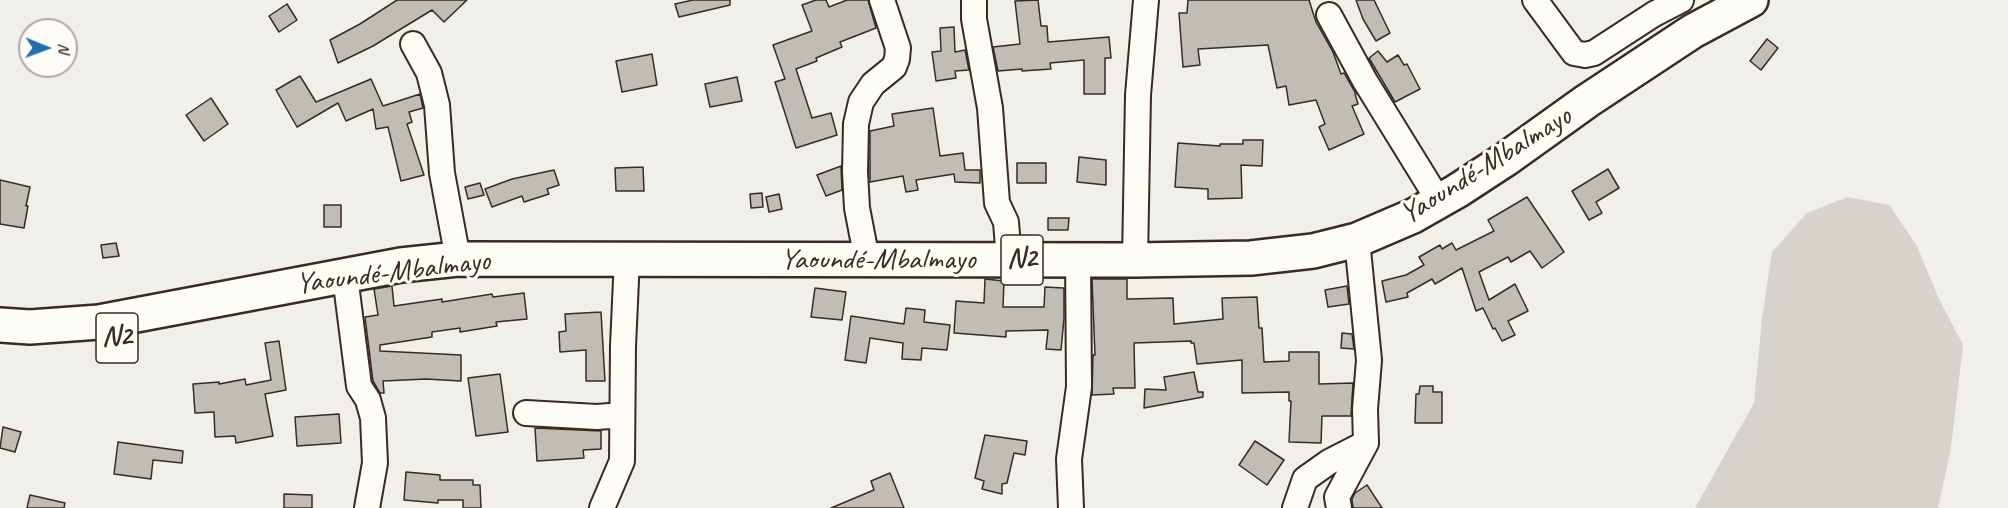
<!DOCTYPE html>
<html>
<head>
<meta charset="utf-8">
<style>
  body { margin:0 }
  #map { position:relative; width:2008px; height:508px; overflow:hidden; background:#f1efea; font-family:Caveat,sans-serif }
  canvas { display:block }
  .north { position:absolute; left:18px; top:18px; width:60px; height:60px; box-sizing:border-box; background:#fdfcf7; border:2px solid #afa8a0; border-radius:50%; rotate:91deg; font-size:16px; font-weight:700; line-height:24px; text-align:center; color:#3b2a1e }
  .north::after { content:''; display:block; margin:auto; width:21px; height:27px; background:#1f6fb2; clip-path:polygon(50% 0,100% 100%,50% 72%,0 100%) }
</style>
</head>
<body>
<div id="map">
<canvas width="2008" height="508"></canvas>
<div class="north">N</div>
</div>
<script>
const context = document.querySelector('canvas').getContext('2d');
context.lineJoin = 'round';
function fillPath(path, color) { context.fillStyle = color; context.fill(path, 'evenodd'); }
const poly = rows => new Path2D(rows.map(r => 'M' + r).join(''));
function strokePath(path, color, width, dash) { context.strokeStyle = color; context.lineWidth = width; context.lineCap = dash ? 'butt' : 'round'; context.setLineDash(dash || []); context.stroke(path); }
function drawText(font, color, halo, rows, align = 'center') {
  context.font = font + ' Caveat,sans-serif'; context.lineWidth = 6; context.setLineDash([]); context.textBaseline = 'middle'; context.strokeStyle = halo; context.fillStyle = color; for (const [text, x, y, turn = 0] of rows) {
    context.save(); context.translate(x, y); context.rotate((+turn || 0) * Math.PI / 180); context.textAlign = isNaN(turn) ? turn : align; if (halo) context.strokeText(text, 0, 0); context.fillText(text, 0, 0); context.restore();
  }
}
fillPath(poly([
  [1848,197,1889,205,1917,246,1939,299,1963,345,1951,448,1938,508,1695,508,1754,403,1762,318,1772,252,1807,213]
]), '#d7d2cc');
const building = poly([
  [397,0,467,0,444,22,432,10,373,46,338,63,330,40,360,24,397,0],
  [693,0,730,0,730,5,679,17,675,4,693,0],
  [816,0,826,0,829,7,847,0,868,0,876,28,840,42,842,47,816,58,817,61,796,69,812,118,831,113,837,135,796,148,775,82,785,79,773,45,812,31,802,5,816,0],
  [1038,0,1041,26,1047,26,1048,42,1109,37,1111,58,1105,58,1105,94,1084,94,1084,60,1050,63,1051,69,1022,71,1022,69,998,71,993,47,1020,44,1015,1,1038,0],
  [1188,0,1309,0,1316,22,1333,52,1341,74,1344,73,1356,94,1355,94,1358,104,1352,106,1364,134,1329,150,1319,127,1325,124,1316,100,1289,105,1286,86,1277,88,1268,45,1198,49,1200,65,1183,67,1179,13,1187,13,1188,0],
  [1356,0,1374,0,1390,33,1376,41,1363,19,1356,0],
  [287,4,297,20,279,32,269,16,287,4],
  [954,27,955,52,965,50,969,70,955,71,956,78,936,81,932,52,941,51,940,28,954,27],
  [1767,39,1778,48,1761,70,1750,61,1767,39],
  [1378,51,1387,62,1398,55,1404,65,1407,64,1420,89,1395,102,1369,58,1378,51],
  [652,54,657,85,622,92,616,61,652,54],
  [300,76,316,102,371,79,383,106,420,94,423,108,409,112,412,122,407,124,424,175,401,181,388,127,376,129,373,109,346,121,338,103,297,127,276,90,300,76],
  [737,77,742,101,710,107,705,84,737,77],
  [211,98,228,124,204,141,186,115,211,98],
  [933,108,940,156,963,153,965,170,980,170,980,183,955,182,954,174,916,180,918,190,906,192,903,176,870,182,870,131,894,126,892,114,933,108],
  [1243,140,1263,140,1262,166,1241,165,1242,198,1208,199,1208,189,1175,187,1178,143,1220,146,1220,144,1243,144,1243,140],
  [1079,157,1106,160,1106,185,1077,182,1079,157],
  [1017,163,1046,163,1046,183,1017,183,1017,163],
  [841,166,842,190,826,196,817,175,841,166],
  [643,167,644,191,616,191,615,168,643,167],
  [1608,169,1619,188,1596,202,1602,213,1589,220,1572,191,1608,169],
  [554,170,559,185,547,189,549,194,524,202,522,196,492,207,485,189,512,179,554,170],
  [0,180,30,187,26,206,28,206,24,228,0,224,0,180],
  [480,183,484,195,468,199,465,187,480,183],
  [762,193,763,207,751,208,750,194,762,193],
  [779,194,782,209,769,212,766,197,779,194],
  [1527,197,1564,252,1542,268,1530,251,1511,262,1508,257,1479,272,1489,300,1515,284,1528,311,1508,321,1515,335,1502,341,1495,328,1493,329,1483,308,1476,311,1462,268,1435,284,1432,279,1407,293,1408,297,1386,302,1382,281,1406,275,1424,265,1419,257,1440,245,1442,249,1452,243,1456,250,1494,231,1488,220,1527,197],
  [324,205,341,205,341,227,324,227,324,205],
  [1048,218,1069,218,1068,230,1048,230,1048,218],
  [116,243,119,256,103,258,101,245,116,243],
  [985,279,1004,281,1003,307,1044,307,1045,287,1064,288,1064,318,1061,350,1046,349,1048,330,1006,331,1006,337,954,333,956,301,984,303,985,279],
  [1092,279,1127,279,1127,299,1173,298,1174,324,1223,319,1222,298,1257,297,1259,328,1262,328,1264,362,1289,361,1289,352,1319,352,1319,384,1353,383,1351,416,1322,416,1321,443,1289,442,1291,401,1289,401,1289,392,1242,393,1242,360,1197,364,1194,343,1191,343,1191,341,1134,343,1135,388,1113,388,1114,394,1092,395,1093,355,1095,355,1092,279],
  [392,286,394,306,442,299,442,302,492,294,493,297,524,293,527,319,496,322,497,326,460,332,460,328,432,332,432,337,380,345,380,351,461,355,461,381,426,379,383,381,384,393,380,393,373,381,365,317,378,315,374,289,392,286],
  [1347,286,1349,304,1328,307,1325,290,1347,286],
  [815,288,846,292,842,320,811,317,815,288],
  [906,308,925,310,924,322,950,325,947,350,922,348,921,360,902,359,903,343,870,338,866,363,845,360,851,316,904,324,906,308],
  [601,312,605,381,586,381,586,350,560,352,559,332,566,331,565,314,601,312],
  [1342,333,1352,334,1354,349,1341,348,1342,333],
  [279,341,286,390,265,394,273,436,236,443,235,436,215,437,214,412,195,413,193,384,219,382,219,384,245,379,246,385,271,380,265,343,279,341],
  [1194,372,1198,392,1203,392,1203,397,1144,408,1145,389,1166,390,1164,377,1194,372],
  [500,374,508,432,476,436,468,378,500,374],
  [1420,386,1433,386,1433,392,1442,392,1442,423,1415,423,1416,394,1419,394,1420,386],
  [339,414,341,443,297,446,295,417,339,414],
  [3,427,21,432,15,452,0,448,3,427],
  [535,428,601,431,601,449,583,450,584,458,537,461,535,428],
  [985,435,1027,441,1025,455,1014,453,1007,483,1002,484,1002,494,982,489,984,481,975,478,985,435],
  [1255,441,1284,460,1267,485,1239,465,1255,441],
  [118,442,183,451,182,463,153,460,151,479,114,474,118,442],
  [406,472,440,475,440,480,473,480,473,485,480,485,481,508,463,508,463,500,438,500,438,503,404,500,406,472],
  [890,473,904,508,831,508,874,490,871,481,890,473],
  [1367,485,1382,508,1353,508,1352,499,1355,493,1367,485],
  [284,494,312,495,312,508,284,508,284,494],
  [30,495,65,503,64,508,27,508,30,495]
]);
fillPath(building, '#c1bcb4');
strokePath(building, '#3b2a1e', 1.5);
const minor = poly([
  [974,0,974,19,990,108,997,203,1006,222,1009,260],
  [1535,0,1574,53,1585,55,1594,53,1654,14,1681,0],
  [1329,15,1365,81,1439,201],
  [413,44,429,73,437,105,442,173,458,259],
  [867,260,857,208,855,172,856,124,861,102,873,84,894,67,897,59,898,48,882,0],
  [1135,260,1138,95,1146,0],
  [345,276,359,386,368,400,373,418,375,463,367,508],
  [526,413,597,417,622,415],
  [602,508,622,461,623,346,627,258],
  [1071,508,1069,459,1079,387,1078,258],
  [1295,508,1305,479,1329,462,1366,443],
  [1339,508,1337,497,1366,443,1365,409,1369,360,1357,240]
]);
const highway = poly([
  [0,325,30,327,99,322,401,265,458,259,1135,260,1251,258,1313,251,1357,240,1413,216,1457,191,1506,159,1587,101,1693,31,1751,0]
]);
strokePath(minor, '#3b2a1e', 28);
strokePath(highway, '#3b2a1e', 38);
strokePath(minor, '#fdfcf7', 24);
strokePath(highway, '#fdfcf7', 33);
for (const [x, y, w] of [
  [1022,260,42],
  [117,338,42]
]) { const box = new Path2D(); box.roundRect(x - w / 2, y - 25, w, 50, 4.5); context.fillStyle = '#fdfcf7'; context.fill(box); strokePath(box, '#3b2a1e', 1.5); }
drawText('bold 28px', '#3b2a1e', null, [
  ["N2",1022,260],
  ["N2",117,338]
]);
drawText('30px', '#3b2a1e', '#fdfcf7', [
  ["Yaoundé-Mbalmayo",1486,166,-32],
  ["Yaoundé-Mbalmayo",878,260],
  ["Yaoundé-Mbalmayo",393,273,-7]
]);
</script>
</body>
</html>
